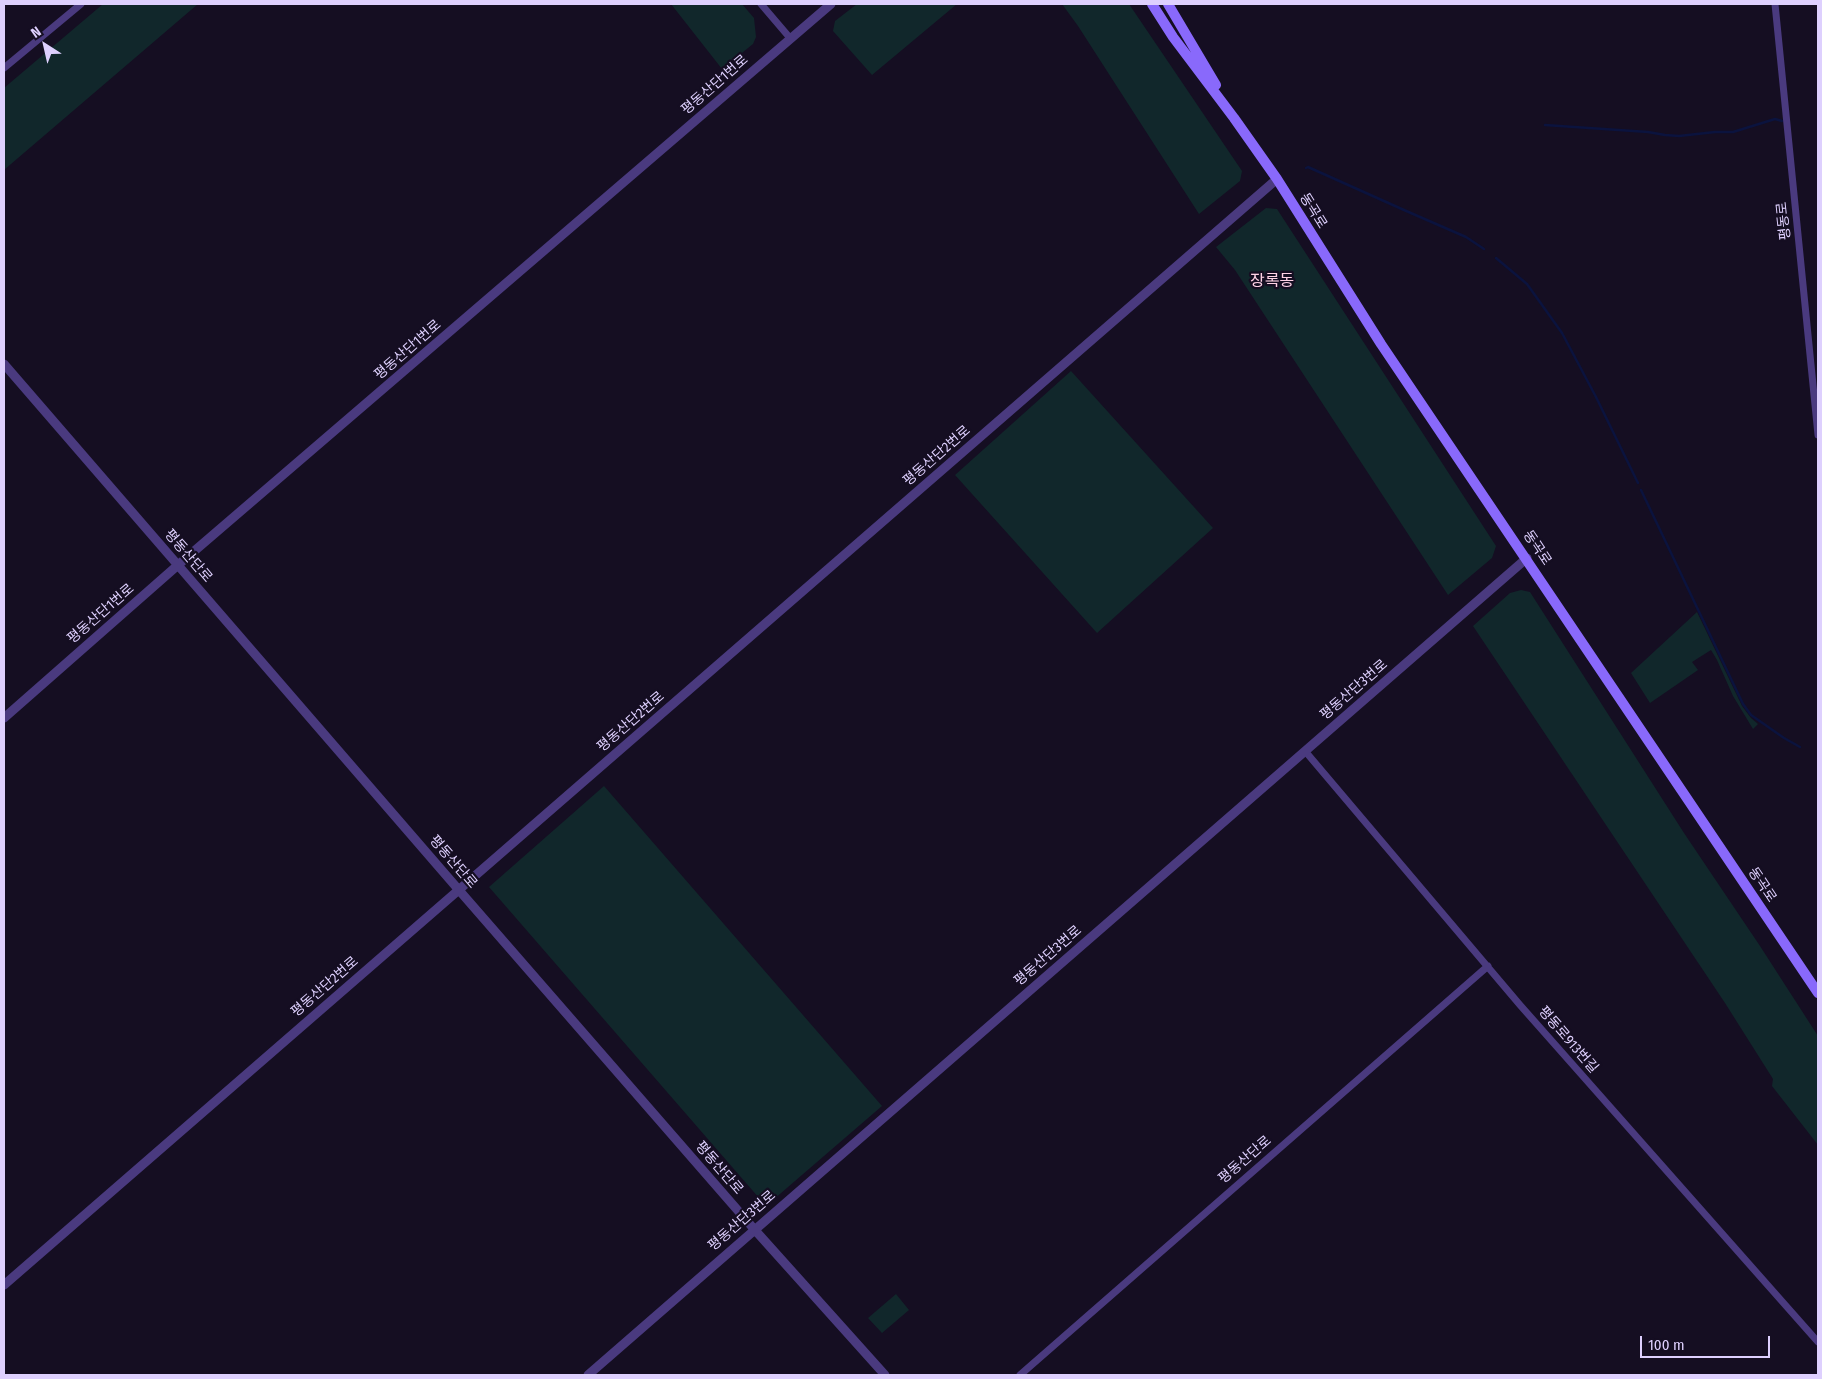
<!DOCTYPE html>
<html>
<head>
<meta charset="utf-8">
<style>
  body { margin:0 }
  #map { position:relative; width:1822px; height:1379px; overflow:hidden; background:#150e22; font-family:"Fira Sans Condensed",sans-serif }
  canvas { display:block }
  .frame { position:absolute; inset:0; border:5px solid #ded0fe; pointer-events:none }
  .north { position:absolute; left:20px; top:20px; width:50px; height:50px; -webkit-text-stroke:4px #150e22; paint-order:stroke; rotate:325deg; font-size:14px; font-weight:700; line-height:20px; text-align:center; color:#ded0fe }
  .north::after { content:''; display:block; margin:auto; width:18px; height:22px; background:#ded0fe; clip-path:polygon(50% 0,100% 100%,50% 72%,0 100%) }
  .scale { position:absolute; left:1640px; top:1336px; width:130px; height:22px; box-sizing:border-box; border:2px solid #ded0fe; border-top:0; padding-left:6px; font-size:15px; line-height:18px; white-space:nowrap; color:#ded0fe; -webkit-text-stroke:4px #150e22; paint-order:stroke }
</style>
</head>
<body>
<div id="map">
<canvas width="1822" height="1379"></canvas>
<div class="frame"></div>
<div class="north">N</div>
<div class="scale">100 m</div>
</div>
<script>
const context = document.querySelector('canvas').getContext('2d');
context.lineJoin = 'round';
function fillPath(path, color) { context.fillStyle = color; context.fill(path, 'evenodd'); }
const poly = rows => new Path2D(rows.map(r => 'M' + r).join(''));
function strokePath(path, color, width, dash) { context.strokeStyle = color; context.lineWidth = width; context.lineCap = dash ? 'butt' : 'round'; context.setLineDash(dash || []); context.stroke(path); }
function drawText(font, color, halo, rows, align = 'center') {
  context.font = font + ' "Fira Sans Condensed","Noto Sans KR",sans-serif'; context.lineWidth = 4.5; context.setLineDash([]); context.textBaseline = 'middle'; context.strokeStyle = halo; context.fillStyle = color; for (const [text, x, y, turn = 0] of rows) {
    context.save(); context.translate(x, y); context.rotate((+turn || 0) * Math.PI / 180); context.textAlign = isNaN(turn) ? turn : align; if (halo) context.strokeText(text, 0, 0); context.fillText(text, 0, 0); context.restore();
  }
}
fillPath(poly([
  [103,4,198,4,4,170,4,88],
  [671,4,742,4,754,18,756,37,753,44,722,69],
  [857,4,957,4,872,75,833,31,835,21],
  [1062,4,1129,4,1242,171,1240,181,1199,214,1078,26],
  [1266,208,1277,209,1496,546,1492,558,1448,595,1235,270,1216,247],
  [1071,371,1213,528,1097,633,955,475],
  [1521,590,1530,592,1684,833,1760,946,1818,1036,1818,1145,1772,1086,1773,1079,1725,1003,1473,626,1510,593],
  [1697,612,1742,706,1751,718,1758,724,1753,729,1733,696,1717,660,1711,650,1692,662,1698,670,1650,703,1631,673],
  [604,786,882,1106,766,1206,489,887],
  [896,1294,909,1310,882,1333,868,1318]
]), '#11272b');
strokePath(poly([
  [1545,125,1648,132,1665,135,1679,136,1715,132,1733,132,1775,119,1782,121],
  [1306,168,1308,167,1404,210,1466,237,1484,249],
  [1496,258,1527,284,1562,333,1596,397,1638,483],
  [1641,490,1743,704,1751,715,1784,738,1800,747]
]), '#0b133e', 2.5);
strokePath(poly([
  [761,4,790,38],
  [1775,4,1818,435],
  [4,68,81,4],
  [1305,751,1520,1005,1818,1342],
  [1020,1375,1488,966]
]), '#4a3a7f', 7);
strokePath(poly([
  [4,364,458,889,754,1229,885,1375],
  [4,718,178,565,831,4],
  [4,1285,1277,179],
  [588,1375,1527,558]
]), '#4a3a7f', 9);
strokePath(poly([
  [1152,4,1173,37,1234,118,1277,179,1381,344,1818,993],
  [1168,4,1216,85]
]), '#8969fb', 10);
drawText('14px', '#ded0fe', '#150e22', [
  ["평동산단1번로",715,85,-41],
  ["동곡로",1313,211,58],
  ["평동로",1784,221,-96],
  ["평동산단1번로",408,350,-41],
  ["평동산단2번로",937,456,-41],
  ["동곡로",1537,548,56],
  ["평동산단로",188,556,49],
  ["평동산단1번로",101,614,-41],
  ["평동산단3번로",1354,690,-41],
  ["평동산단2번로",631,722,-41],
  ["평동산단로",453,862,49],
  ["동곡로",1762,885,56],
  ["평동산단3번로",1048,956,-41],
  ["평동산단2번로",325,987,-41],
  ["평동로913번길",1568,1040,49],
  ["평동산단로",1245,1160,-41],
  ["평동산단로",719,1168,49],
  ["평동산단3번로",742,1221,-41]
]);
drawText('16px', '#fed2e5', '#150e22', [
  ["장록동",1272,282]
]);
</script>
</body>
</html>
